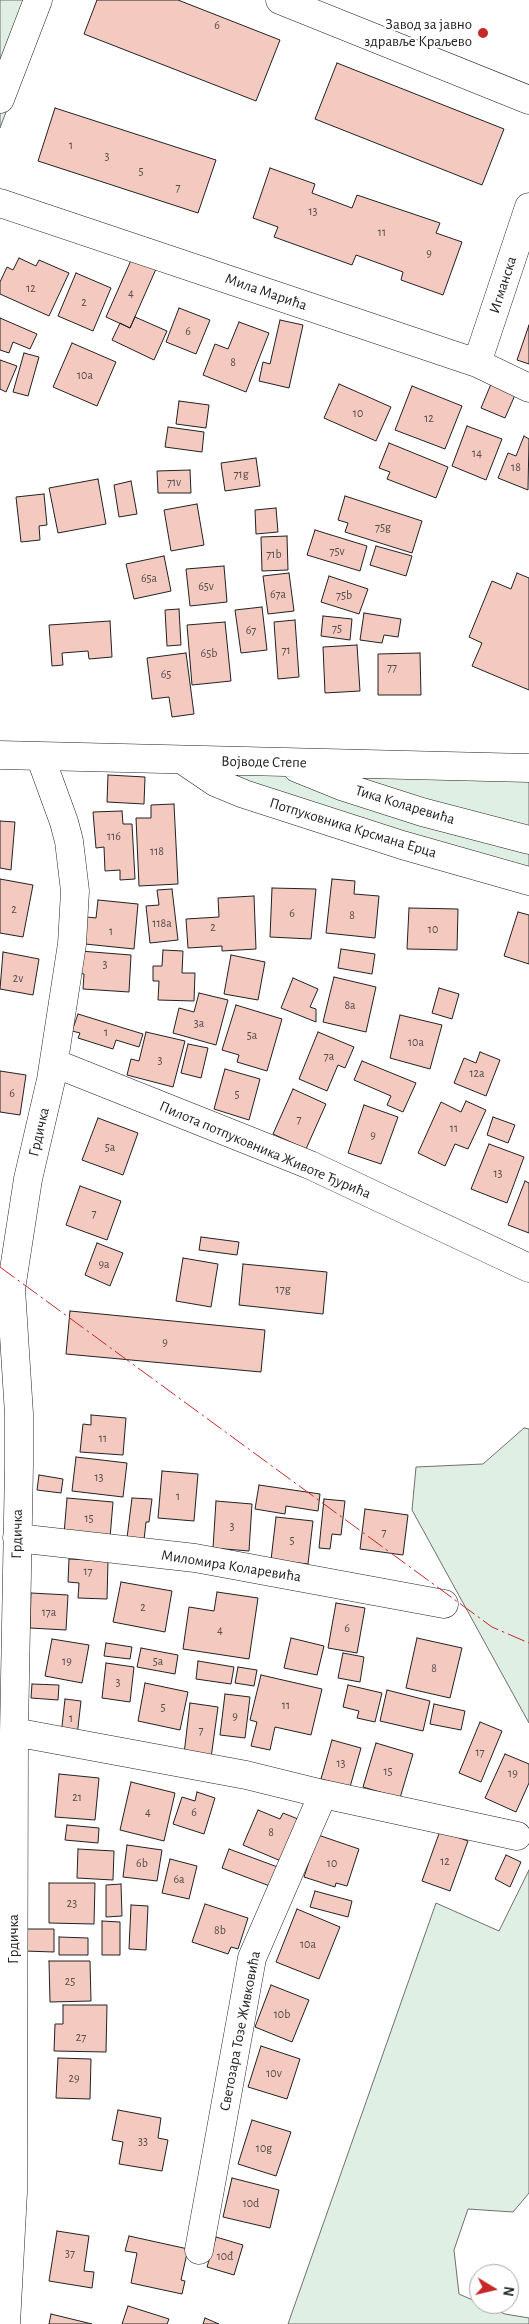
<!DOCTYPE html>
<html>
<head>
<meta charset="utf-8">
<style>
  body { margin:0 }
  #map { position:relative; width:529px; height:2324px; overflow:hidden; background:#fff; font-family:"Alegreya Sans",sans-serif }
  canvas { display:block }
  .north { position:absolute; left:469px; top:2264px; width:50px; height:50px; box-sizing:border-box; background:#fff; border:1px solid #a7a7a7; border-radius:50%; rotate:99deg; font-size:14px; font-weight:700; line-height:20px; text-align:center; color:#222 }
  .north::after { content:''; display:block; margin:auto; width:18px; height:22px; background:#c62828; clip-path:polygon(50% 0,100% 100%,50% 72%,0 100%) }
</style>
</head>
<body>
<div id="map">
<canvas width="529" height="2324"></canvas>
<div class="north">N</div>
</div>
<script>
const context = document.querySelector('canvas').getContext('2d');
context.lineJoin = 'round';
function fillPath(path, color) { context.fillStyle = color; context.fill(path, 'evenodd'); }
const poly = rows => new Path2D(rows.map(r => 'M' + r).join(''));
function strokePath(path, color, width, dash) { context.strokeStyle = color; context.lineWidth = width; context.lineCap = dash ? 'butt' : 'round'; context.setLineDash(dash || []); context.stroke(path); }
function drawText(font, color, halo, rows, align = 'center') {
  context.font = font + ' "Alegreya Sans",sans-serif'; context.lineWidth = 4; context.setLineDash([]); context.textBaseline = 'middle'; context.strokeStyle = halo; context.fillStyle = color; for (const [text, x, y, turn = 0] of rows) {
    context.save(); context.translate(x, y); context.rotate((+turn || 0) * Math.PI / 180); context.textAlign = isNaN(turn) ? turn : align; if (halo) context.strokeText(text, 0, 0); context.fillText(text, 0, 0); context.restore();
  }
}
const green = poly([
  [0,0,48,0,0,128,0,0],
  [184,761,529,768,529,881,184,761],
  [524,1428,529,1429,529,1723,412,1510,416,1467,483,1464,524,1428],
  [529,1870,529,2193,513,2212,468,2209,454,2250,459,2294,505,2314,529,2318,529,2324,288,2324,436,1903,499,1931,529,1870]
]);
fillPath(green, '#e0efe3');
strokePath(green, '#6f6f6f', 1);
const building = poly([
  [97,0,178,0,280,40,256,101,84,34,97,0],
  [337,63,504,129,482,185,315,119,337,63],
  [55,108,216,160,198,213,38,161,55,108],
  [270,168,315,184,312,193,352,208,357,195,440,223,436,233,462,242,443,295,401,280,403,272,356,255,352,265,274,237,278,227,253,218,270,168],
  [19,258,36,266,39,260,69,273,49,316,0,294,0,282,7,267,13,270,19,258],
  [132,258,156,269,130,328,106,317,132,258],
  [76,273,111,288,93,331,58,316,76,273],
  [179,308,210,320,196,354,166,342,179,308],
  [135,317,167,331,154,360,112,340,120,323,130,328,135,317],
  [0,318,37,334,30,349,13,342,9,353,0,350,0,318],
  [280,320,303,325,289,388,259,381,263,362,270,364,280,320],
  [239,322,269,333,246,392,203,375,215,344,228,349,239,322],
  [529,325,529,364,517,360,529,325],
  [72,343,116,362,97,406,53,387,72,343],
  [24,353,39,357,28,396,13,392,24,353],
  [0,360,17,366,6,392,0,389,0,360],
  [339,384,391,407,376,441,324,418,339,384],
  [491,384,515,395,505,418,481,408,491,384],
  [412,386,462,406,445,449,395,430,412,386],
  [179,401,209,405,206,428,176,424,179,401],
  [467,426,502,439,486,480,452,466,467,426],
  [168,427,204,432,202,452,165,447,168,427],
  [524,436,529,439,528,490,498,478,508,453,516,456,524,436],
  [389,443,448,467,436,498,387,479,390,472,379,468,389,443],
  [256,458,260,486,225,491,221,463,256,458],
  [190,470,191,493,158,493,157,471,190,470],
  [98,479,106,524,58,533,49,488,98,479],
  [131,481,137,514,119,517,114,485,131,481],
  [44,494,47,525,39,526,40,540,21,542,16,497,44,494],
  [345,496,422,521,412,553,345,532,348,523,338,520,345,496],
  [197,504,204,545,171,551,164,510,197,504],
  [276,508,278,532,256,534,255,510,276,508],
  [315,530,367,546,360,571,307,555,315,530],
  [287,536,288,570,262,571,261,537,287,536],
  [376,546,412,556,406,576,370,565,376,546],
  [164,556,171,591,134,599,126,564,164,556],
  [224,566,227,602,190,606,186,569,224,566],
  [289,573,294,611,268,614,263,576,289,573],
  [517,573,529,578,529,690,472,666,482,643,469,637,492,581,511,589,517,573],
  [329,576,368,589,359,614,321,602,329,576],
  [262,607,267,650,241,653,235,610,262,607],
  [179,609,181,645,167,646,165,610,179,609],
  [364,613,401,619,398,637,384,635,382,643,360,640,364,613],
  [323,616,352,619,350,640,321,636,323,616],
  [295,620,299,677,278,679,274,622,295,620],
  [110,621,112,657,89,659,88,651,62,653,63,665,52,666,49,625,110,621],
  [225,622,231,681,192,685,187,625,225,622],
  [357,645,360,691,325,693,323,647,357,645],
  [186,653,194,714,172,717,169,697,152,699,147,658,186,653],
  [420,653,421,695,378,695,378,654,420,653],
  [108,775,145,777,144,804,107,802,108,775],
  [174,804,178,884,139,886,136,818,151,818,151,805,174,804],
  [122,811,123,824,132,824,135,879,120,880,120,870,105,871,104,847,96,848,93,812,122,811],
  [0,821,15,822,11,870,0,868,0,821],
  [0,879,33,885,23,937,0,933,0,879],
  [332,879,355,881,354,894,379,896,375,938,326,933,332,879],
  [272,888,316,889,311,939,270,937,272,888],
  [172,889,178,940,150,943,146,906,159,905,157,890,172,889],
  [254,896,256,949,222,951,222,946,188,948,186,919,219,917,218,898,254,896],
  [98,900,138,904,134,949,85,944,87,917,96,918,98,900],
  [409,908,458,909,457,950,407,949,409,908],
  [518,912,529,915,529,964,504,956,518,912],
  [341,949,375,954,372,974,338,968,341,949],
  [163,950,183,951,182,973,195,973,194,1001,158,1000,159,981,153,981,153,966,162,966,163,950],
  [80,951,131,955,129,992,83,989,84,974,78,973,80,951],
  [3,952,39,959,33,995,0,989,3,952],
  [231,955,265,962,258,1000,224,994,231,955],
  [334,977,376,987,366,1032,323,1022,334,977],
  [293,978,318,989,310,1007,316,1009,316,1022,281,1008,293,978],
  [439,988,459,994,452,1019,432,1013,439,988],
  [199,993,228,1000,216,1045,173,1033,179,1008,194,1012,199,993],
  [236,1005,282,1019,267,1071,237,1062,239,1055,222,1050,236,1005],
  [78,1014,143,1034,139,1047,116,1040,113,1049,78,1038,80,1033,72,1031,78,1014],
  [400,1015,442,1025,430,1069,390,1058,400,1015],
  [146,1032,185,1041,173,1087,127,1075,131,1059,139,1061,146,1032],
  [318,1032,354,1047,345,1068,338,1065,327,1091,299,1079,318,1032],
  [188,1044,208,1048,201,1078,181,1073,188,1044],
  [480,1052,500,1060,486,1096,454,1083,464,1058,476,1063,480,1052],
  [362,1061,416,1083,403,1112,387,1105,391,1096,354,1080,362,1061],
  [225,1069,260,1079,249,1120,214,1109,225,1069],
  [0,1071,26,1075,20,1115,0,1112,0,1071],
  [293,1089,326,1104,306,1149,273,1134,293,1089],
  [466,1101,486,1110,468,1149,455,1144,445,1166,418,1153,441,1102,461,1112,466,1101],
  [364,1105,398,1117,381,1164,348,1153,364,1105],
  [493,1117,515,1125,508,1143,487,1135,493,1117],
  [98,1118,138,1133,123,1175,82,1160,98,1118],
  [489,1144,524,1157,507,1203,471,1189,489,1144],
  [525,1181,529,1183,529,1233,508,1225,525,1181],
  [80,1186,121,1201,107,1240,66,1225,80,1186],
  [201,1237,239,1242,237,1255,199,1250,201,1237],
  [97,1243,123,1253,110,1286,85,1275,97,1243],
  [183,1258,218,1264,211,1307,176,1301,183,1258],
  [243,1264,327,1272,323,1314,239,1305,243,1264],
  [70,1311,265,1330,261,1372,66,1354,70,1311],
  [91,1415,126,1418,123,1455,80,1452,83,1424,91,1425,91,1415],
  [76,1457,127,1463,123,1497,72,1491,76,1457],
  [162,1471,198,1474,194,1521,158,1518,162,1471],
  [39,1475,63,1479,61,1493,37,1490,39,1475],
  [259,1485,320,1494,318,1511,286,1506,285,1514,255,1509,259,1485],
  [67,1498,113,1502,110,1538,64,1534,67,1498],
  [132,1498,152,1499,149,1522,146,1522,144,1540,127,1538,132,1498],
  [324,1499,345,1501,341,1535,332,1534,330,1549,319,1548,324,1499],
  [216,1501,252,1504,249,1551,213,1548,216,1501],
  [365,1509,408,1515,403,1555,360,1549,365,1509],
  [276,1517,313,1521,308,1564,271,1560,276,1517],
  [69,1559,108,1561,107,1599,78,1598,79,1583,68,1582,69,1559],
  [121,1582,172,1591,165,1632,113,1622,121,1582],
  [217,1592,258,1598,249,1659,183,1649,189,1607,214,1611,217,1592],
  [31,1593,68,1595,66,1630,30,1628,31,1593],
  [336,1603,365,1608,357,1653,328,1648,336,1603],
  [291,1638,324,1646,317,1675,284,1668,291,1638],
  [417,1638,462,1648,450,1698,406,1688,417,1638],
  [52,1639,89,1645,82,1683,45,1676,52,1639],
  [106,1643,132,1647,130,1659,104,1656,106,1643],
  [141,1648,178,1655,175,1674,137,1667,141,1648],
  [343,1653,364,1657,360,1682,338,1678,343,1653],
  [198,1661,234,1667,231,1684,196,1679,198,1661],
  [106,1663,134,1667,130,1702,102,1698,106,1663],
  [238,1667,257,1670,254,1686,235,1683,238,1667],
  [261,1675,322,1689,311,1735,275,1727,270,1750,251,1746,257,1722,250,1720,261,1675],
  [145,1683,188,1692,180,1730,138,1721,145,1683],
  [32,1684,59,1685,58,1700,31,1698,32,1684],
  [348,1685,382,1693,375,1722,357,1718,359,1711,343,1707,348,1685],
  [387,1690,430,1701,423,1731,380,1721,387,1690],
  [225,1694,250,1697,245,1738,220,1735,225,1694],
  [65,1699,81,1701,77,1736,61,1735,65,1699],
  [190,1703,218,1707,211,1758,184,1754,190,1703],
  [434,1704,465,1711,461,1730,430,1724,434,1704],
  [480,1722,502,1731,481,1782,459,1773,480,1722],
  [332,1740,361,1748,350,1787,321,1779,332,1740],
  [376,1743,413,1754,400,1798,363,1787,376,1743],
  [505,1754,529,1764,529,1783,516,1812,485,1798,505,1754],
  [59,1774,99,1778,95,1820,55,1817,59,1774],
  [131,1782,175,1793,164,1841,120,1830,131,1782],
  [197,1792,215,1798,204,1834,173,1824,182,1797,195,1801,197,1792],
  [258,1810,280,1819,283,1813,298,1819,281,1861,243,1845,258,1810],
  [67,1825,99,1828,98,1843,65,1840,67,1825],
  [440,1831,468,1841,450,1891,422,1881,440,1831],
  [318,1835,359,1849,347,1886,336,1883,335,1887,304,1877,318,1835],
  [127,1845,162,1850,157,1881,123,1877,127,1845],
  [78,1849,114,1851,113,1880,77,1878,78,1849],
  [229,1849,283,1869,275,1888,222,1868,229,1849],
  [506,1855,521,1862,510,1887,495,1879,506,1855],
  [170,1859,197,1866,189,1899,162,1893,170,1859],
  [49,1883,95,1883,94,1924,49,1923,49,1883],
  [121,1884,122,1916,106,1917,106,1885,121,1884],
  [315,1891,352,1901,348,1917,310,1907,315,1891],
  [205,1904,248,1918,238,1949,231,1947,228,1954,192,1942,205,1904],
  [131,1905,148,1906,146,1950,129,1949,131,1905],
  [297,1909,340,1927,319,1979,276,1962,297,1909],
  [102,1921,120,1922,120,1955,102,1955,102,1921],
  [25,1929,54,1929,54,1952,24,1951,25,1929],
  [59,1937,88,1938,88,1955,59,1955,59,1937],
  [49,1961,90,1961,91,2001,50,2002,49,1961],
  [271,1985,309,2000,292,2042,255,2027,271,1985],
  [63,2005,107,2005,106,2052,54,2051,55,2024,63,2024,63,2005],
  [261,2046,300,2059,287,2099,248,2087,261,2046],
  [58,2058,91,2059,90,2099,56,2098,58,2058],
  [118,2110,161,2118,158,2138,168,2140,162,2171,119,2164,123,2142,112,2140,118,2110],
  [252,2120,291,2132,276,2176,238,2164,252,2120],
  [232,2178,279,2190,270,2228,223,2217,232,2178],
  [57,2231,89,2236,84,2271,94,2272,92,2288,49,2281,57,2231],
  [129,2236,188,2249,181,2280,185,2281,182,2294,131,2283,137,2253,125,2251,129,2236],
  [216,2237,243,2245,234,2275,207,2267,216,2237],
  [128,2306,169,2319,167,2324,122,2324,128,2306],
  [51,2314,92,2324,49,2324,51,2314],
  [205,2318,219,2324,203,2324,205,2318]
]);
fillPath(building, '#f3c9c0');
strokePath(building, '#222', 1);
const minor = poly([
  [280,0,529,100],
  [0,99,38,0],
  [0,203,477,363,529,388],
  [477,363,529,207],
  [0,755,529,768],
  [184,761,215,782,244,794,402,845,529,881],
  [297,768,344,787,422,812,529,840],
  [54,1063,310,1165,529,1268],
  [17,1538,195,1558,444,1604],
  [14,1732,246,1775,323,1794,517,1836],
  [199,2250,252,1958,323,1794],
  [6,2324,13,2192,14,1732,19,1465,19,1414,11,1289,28,1179,51,1080,72,944,75,891,69,841,64,822,40,756]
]);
strokePath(minor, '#222', 29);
strokePath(minor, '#fff', 28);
strokePath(poly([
  [0,1267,492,1627,529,1643]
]), '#c62828', 1, [18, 4, 2.5, 4]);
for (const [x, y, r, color] of [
  [483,33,6,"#c62828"]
]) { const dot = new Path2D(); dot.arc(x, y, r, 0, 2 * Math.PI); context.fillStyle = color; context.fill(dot); strokePath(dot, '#fff', 2); }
drawText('12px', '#564c4a', null, [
  ["6",217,25],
  ["1",71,145],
  ["3",107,156],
  ["5",141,171],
  ["7",178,187],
  ["13",313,211],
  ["11",382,232],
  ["9",429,253],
  ["12",31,288],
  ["4",131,293],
  ["2",84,302],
  ["6",188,331],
  ["8",233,362],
  ["10a",85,375],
  ["10",358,413],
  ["12",429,418],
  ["14",477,453],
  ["18",516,467],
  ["71g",241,474],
  ["71v",174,482],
  ["75g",383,527],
  ["75v",337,551],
  ["71b",274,554],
  ["65a",149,578],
  ["65v",206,586],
  ["67a",278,594],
  ["75b",344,595],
  ["75",337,628],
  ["67",251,630],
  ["71",286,650],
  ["65b",209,653],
  ["77",392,667],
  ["65",166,674],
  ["116",114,836],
  ["118",157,851],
  ["2",14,909],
  ["6",292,913],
  ["8",352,915],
  ["118a",162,923],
  ["2",213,927],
  ["10",433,929],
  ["1",111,931],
  ["3",105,964],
  ["2v",18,978],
  ["8a",350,1005],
  ["3a",199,1023],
  ["1",106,1032],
  ["5a",252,1035],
  ["10a",416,1042],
  ["7a",329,1056],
  ["3",160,1060],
  ["12a",477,1073],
  ["6",12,1093],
  ["5",237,1094],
  ["7",299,1119],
  ["11",454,1128],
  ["9",373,1135],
  ["5a",110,1147],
  ["13",498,1173],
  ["7",94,1213],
  ["9a",104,1264],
  ["17g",283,1289],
  ["9",165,1342],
  ["11",103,1438],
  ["13",99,1477],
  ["1",178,1496],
  ["15",89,1518],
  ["3",232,1526],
  ["7",384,1532],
  ["5",292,1540],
  ["17",88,1571],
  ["2",143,1607],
  ["17a",49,1612],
  ["6",347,1628],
  ["4",220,1630],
  ["19",67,1661],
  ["5a",158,1661],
  ["8",434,1668],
  ["3",118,1682],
  ["11",286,1705],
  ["5",163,1707],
  ["9",235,1716],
  ["1",71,1718],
  ["7",201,1730],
  ["17",480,1752],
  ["13",341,1763],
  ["15",388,1771],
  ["19",513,1773],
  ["21",77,1797],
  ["4",148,1812],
  ["6",194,1812],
  ["8",271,1832],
  ["12",445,1861],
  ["6b",142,1863],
  ["10",332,1863],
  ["6a",179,1879],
  ["23",72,1903],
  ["8b",220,1930],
  ["10a",308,1944],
  ["25",70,1981],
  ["10b",282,2014],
  ["27",81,2037],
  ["10v",274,2073],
  ["29",74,2078],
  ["33",143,2141],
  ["10g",264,2148],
  ["10d",251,2203],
  ["37",70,2253],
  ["10đ",225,2256]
]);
drawText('15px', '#222', '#fff', [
  ["Завод за јавно",472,24],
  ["здравље Краљево",472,41]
], 'right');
drawText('15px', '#222', '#fff', [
  ["Игманска",503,285,-72],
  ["Мила Марића",266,292,19],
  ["Војводе Степе",264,762,1],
  ["Тика Коларевића",405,805,17],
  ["Потпуковника Крсмана Ерца",353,828,17],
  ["Грдичка",39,1132,-77],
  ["Пилота потпуковника Животе Ђурића",265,1150,23],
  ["Грдичка",17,1534,-89],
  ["Миломира Коларевића",231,1566,9],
  ["Грдичка",13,1939,-90],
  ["Светозара Тозе Живковића",240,2031,-79]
]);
</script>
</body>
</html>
